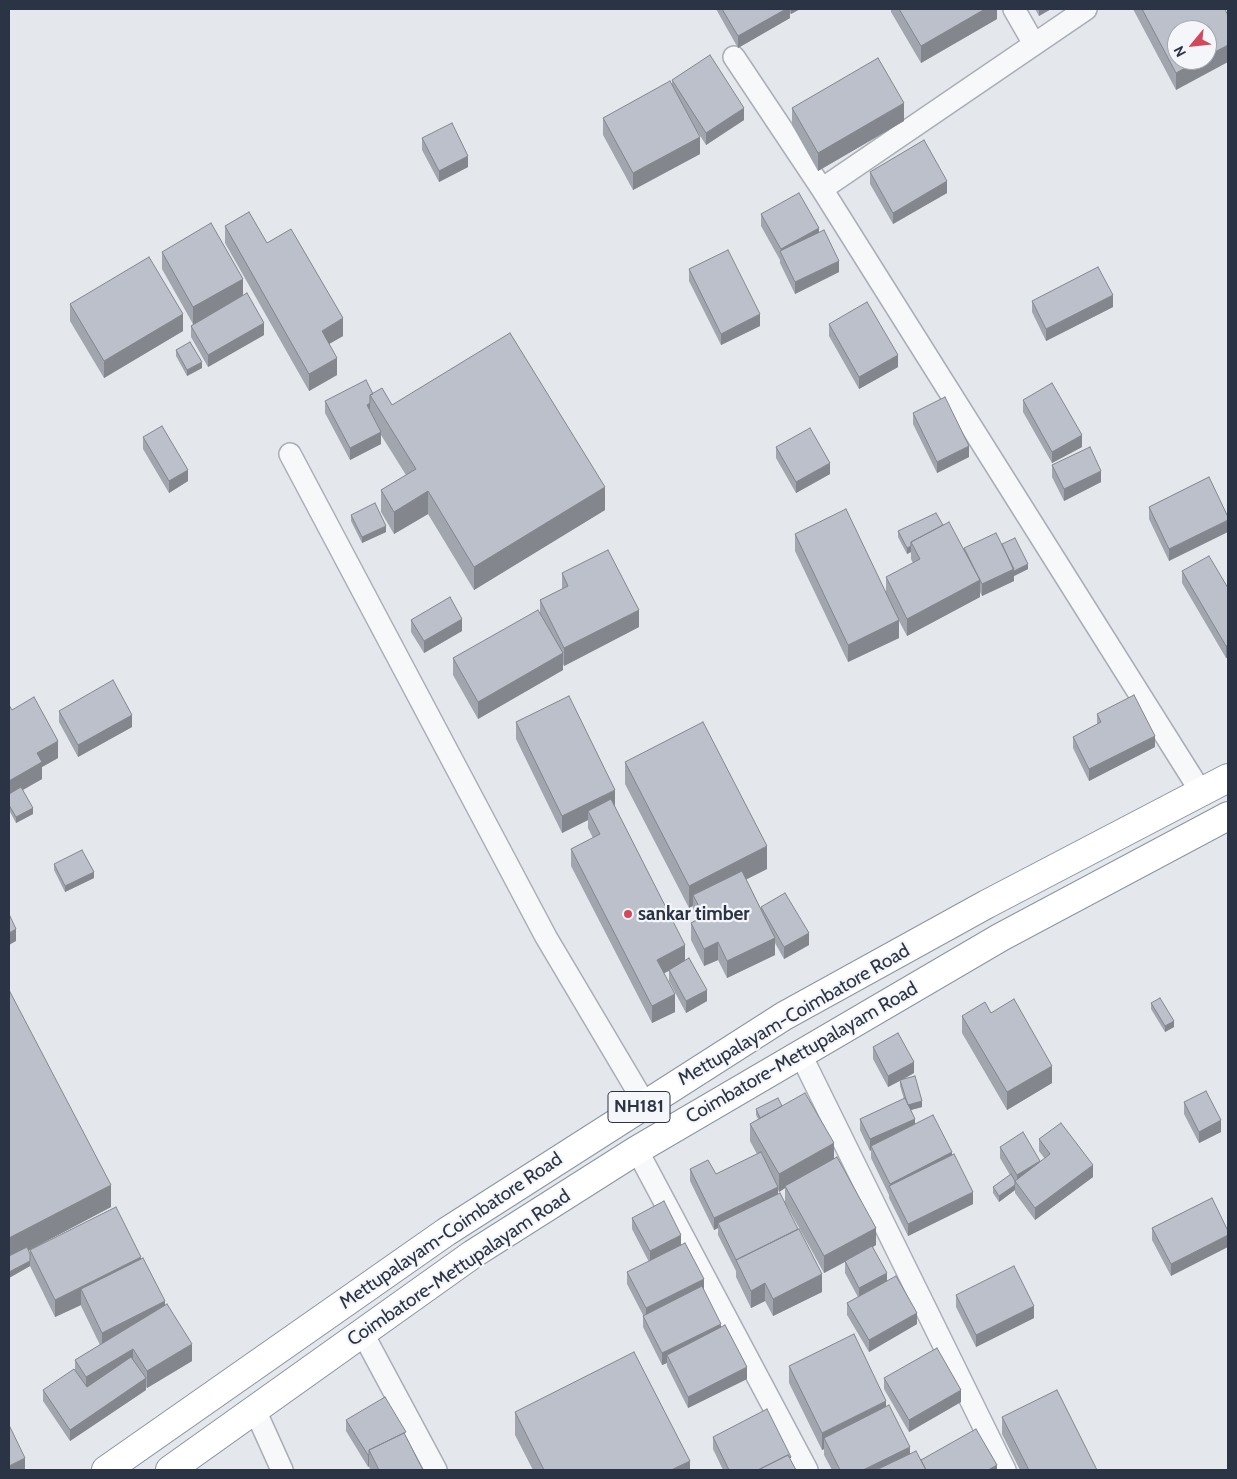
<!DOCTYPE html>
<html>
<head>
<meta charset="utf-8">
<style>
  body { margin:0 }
  #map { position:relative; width:1237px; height:1479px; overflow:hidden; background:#e4e7ec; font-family:Cabin,sans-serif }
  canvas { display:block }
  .frame { position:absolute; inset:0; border:10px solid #2b3445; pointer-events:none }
  .north { position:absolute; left:1167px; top:20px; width:50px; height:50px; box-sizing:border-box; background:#f4f6f9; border:1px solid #a4a8b1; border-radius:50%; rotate:242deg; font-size:14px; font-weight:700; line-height:20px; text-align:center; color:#2b3445 }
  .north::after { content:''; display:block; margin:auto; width:18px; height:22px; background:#d1495b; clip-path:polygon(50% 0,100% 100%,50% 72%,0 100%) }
</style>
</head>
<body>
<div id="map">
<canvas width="1237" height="1479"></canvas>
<div class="frame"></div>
<div class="north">N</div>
</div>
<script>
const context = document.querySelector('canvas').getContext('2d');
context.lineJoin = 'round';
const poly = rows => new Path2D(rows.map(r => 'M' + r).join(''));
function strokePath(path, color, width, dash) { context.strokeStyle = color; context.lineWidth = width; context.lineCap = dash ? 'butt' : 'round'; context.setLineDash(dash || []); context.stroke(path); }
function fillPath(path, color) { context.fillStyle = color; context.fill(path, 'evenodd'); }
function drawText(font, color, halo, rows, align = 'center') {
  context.font = font + ' Cabin,sans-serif'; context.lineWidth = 4.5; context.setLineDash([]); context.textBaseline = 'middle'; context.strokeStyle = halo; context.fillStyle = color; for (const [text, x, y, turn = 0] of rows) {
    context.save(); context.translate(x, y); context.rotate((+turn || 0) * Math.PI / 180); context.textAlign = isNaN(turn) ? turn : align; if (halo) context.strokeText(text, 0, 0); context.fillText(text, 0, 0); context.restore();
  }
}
const minor = poly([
  [1014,9,1034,44],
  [1086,9,822,189,1201,792],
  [734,57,822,189],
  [290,454,546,937,645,1104],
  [800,1053,1005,1470],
  [637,1150,807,1470],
  [362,1332,436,1470],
  [255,1410,282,1470]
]);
const trunk = poly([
  [106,1470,446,1232,784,1016,987,904,1228,778],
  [170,1470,473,1254,637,1150,1001,937,1228,816]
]);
strokePath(minor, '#a9aeb7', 24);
strokePath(trunk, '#8b94a3', 30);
strokePath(minor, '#f7f8fa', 21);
strokePath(trunk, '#fff', 28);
fillPath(poly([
  [716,9,800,9,791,14,790,13,790,18,738,48],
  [891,9,997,9,997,19,921,63,891,12],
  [1035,9,1051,9,1039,16],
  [1133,9,1225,9,1176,90],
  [672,80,744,120,706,145,697,131,700,154,633,190,603,135,603,118,672,84],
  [792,108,904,121,818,171,792,125],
  [422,138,468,167,439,182,422,150],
  [870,172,947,193,893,224,870,184],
  [761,214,819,232,839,272,795,294,780,263,780,260,761,226],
  [225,226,267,243,343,336,329,344,337,375,309,391,225,243],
  [162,252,243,296,264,335,208,367,191,337,191,326,193,324,162,269],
  [689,269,760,326,721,345,689,281],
  [1032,301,1113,307,1046,341,1032,312],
  [70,304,183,331,104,378,70,321],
  [829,324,898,367,859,389,829,336],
  [176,350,202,368,187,376,176,356],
  [373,394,392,405,605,510,474,590,428,514,394,534,381,512,381,490,406,475,381,435,381,444,350,460,325,413,325,401],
  [1023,400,1082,447,1052,463,1023,412],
  [913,413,969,457,937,473,913,424],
  [143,437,188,481,169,493,143,449],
  [776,447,830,474,796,493,776,458],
  [1052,465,1101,482,1064,501,1052,477],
  [1209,477,1169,561,1149,519,1149,507],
  [351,515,386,532,362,543,351,521],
  [943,525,964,549,1002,544,1028,569,1014,576,1014,581,982,596,980,592,980,597,907,636,899,621,899,638,848,662,795,551,795,534,886,592,886,577,913,563,911,559,911,552,907,554,898,537,898,531],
  [1182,571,1228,588,1228,657,1226,658,1182,583],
  [562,573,639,627,564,666,563,664,563,670,478,719,453,675,453,658,540,612,540,600,562,589],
  [411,620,462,631,424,653,411,632],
  [9,705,12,710,58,758,42,767,42,779,22,790,33,814,16,823,9,810],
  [59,711,132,727,78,757,59,722],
  [1097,714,1155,747,1089,781,1073,748,1073,737,1097,724],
  [516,722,615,807,685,960,707,1001,686,1013,669,981,669,971,664,973,675,1012,652,1023,571,866,571,849,593,838,588,828,588,820,562,833,516,739],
  [625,762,767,869,746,879,761,909,761,907,809,945,784,959,775,943,775,955,727,978,718,960,704,966,691,940,691,923,697,920,693,912,693,906,689,908,625,784],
  [54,864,94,878,65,892,54,870],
  [9,990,111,1207,29,1250,30,1254,30,1250,141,1259,192,1361,147,1388,146,1387,146,1390,70,1441,43,1401,43,1390,75,1371,75,1360,100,1345,81,1306,81,1305,55,1317,30,1266,9,1278],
  [1151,1003,1174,1027,1165,1032,1151,1009],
  [991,1013,1052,1083,1007,1110,962,1033,962,1016],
  [873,1047,914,1073,904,1079,922,1107,911,1110,915,1125,952,1155,973,1204,908,1236,889,1198,889,1195,871,1158,871,1150,870,1151,860,1130,860,1119,904,1099,900,1086,900,1081,888,1087,873,1059],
  [1184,1102,1221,1132,1199,1143,1184,1114],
  [782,1106,834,1158,876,1245,873,1247,887,1281,917,1324,869,1352,847,1315,847,1303,858,1297,845,1273,845,1262,824,1273,787,1206,822,1292,773,1316,765,1301,751,1308,736,1277,736,1271,718,1235,718,1228,714,1230,690,1181,690,1169,716,1174,757,1154,750,1141,750,1124,758,1119,756,1115,756,1109],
  [785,1188,785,1202,778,1194,778,1190,779,1192],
  [1039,1139,1093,1177,1035,1220,1015,1193,1015,1190,999,1202,993,1193,993,1187,1010,1175,1000,1158,1000,1147,1040,1162,1045,1159,1039,1151],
  [1212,1198,1171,1276,1152,1240,1152,1228],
  [632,1218,681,1245,747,1379,688,1408,667,1366,667,1363,662,1365,643,1327,643,1315,627,1284,627,1272,649,1262,632,1229],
  [956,1295,1034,1318,976,1347,956,1307],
  [789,1366,886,1407,910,1454,921,1460,997,1470,832,1470,824,1455,824,1449,822,1450,789,1383],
  [884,1378,961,1402,909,1432,884,1389],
  [515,1412,690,1470,533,1470,515,1435],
  [1002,1417,1097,1470,1020,1470,1002,1434],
  [346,1420,406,1437,423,1470,370,1470,369,1466,368,1467,346,1431],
  [713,1437,791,1461,796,1470,723,1470,713,1449]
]), '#a1a5ae');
fillPath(poly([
  [786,9,790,9,790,18,738,48,738,36],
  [791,9,800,9,791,14],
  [985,9,997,9,997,19,921,63,921,46],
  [1039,9,1051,9,1039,16],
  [1228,45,1228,62,1176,90,1176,73,1200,60,1207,60,1207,56],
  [904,103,904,121,818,171,818,153],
  [744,108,744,120,706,145,706,133],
  [700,137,700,154,633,190,633,173],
  [468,156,468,167,439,182,439,171],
  [947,181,947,193,893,224,893,213],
  [819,228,819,240,781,252,781,249],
  [839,261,839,272,795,294,795,282],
  [243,279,243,296,193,325,193,307],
  [1113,295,1113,307,1046,341,1046,329],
  [183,314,183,331,104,378,104,361],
  [760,314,760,326,721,345,721,334],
  [343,318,343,336,322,348,322,331],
  [264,323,264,335,208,367,208,355],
  [898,355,898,367,859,389,859,377],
  [337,358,337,375,309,391,309,374],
  [202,362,202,368,187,376,187,370],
  [370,403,370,415,367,405],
  [381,432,381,444,350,460,350,448],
  [1082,435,1082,447,1052,463,1052,452],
  [969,446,969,457,937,473,937,462],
  [830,463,830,474,796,493,796,482],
  [188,470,188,481,169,493,169,481],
  [1101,471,1101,482,1064,501,1064,489],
  [605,487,605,510,474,590,474,567],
  [428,491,428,514,394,534,394,512],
  [1228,520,1228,532,1169,561,1169,549],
  [386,526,386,532,362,543,362,537],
  [911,546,911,552,907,554,907,548],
  [1028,564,1028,569,1014,576,1014,571],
  [1014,569,1014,581,982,596,982,584],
  [980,580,980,597,907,636,907,619],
  [639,610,639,627,564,666,564,648],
  [462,619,462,631,424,653,424,641],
  [899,620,899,638,848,662,848,645],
  [1228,645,1228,657,1226,658,1226,646],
  [563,653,563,670,478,719,478,702],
  [132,715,132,727,78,757,78,745],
  [1155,736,1155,747,1089,781,1089,769],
  [58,741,58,758,42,767,42,779,9,798,9,781,37,753],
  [615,790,615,807,588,811,588,820,562,833,562,816],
  [33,808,33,814,16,823,16,817],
  [767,846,767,869,698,904,693,895,693,906,689,908,689,886],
  [94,872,94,878,65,892,65,886],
  [16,929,16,941,9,945,9,933],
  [809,933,809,945,784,959,784,947],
  [775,938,775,955,727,978,727,961],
  [718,942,718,960,704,966,704,949],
  [685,945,685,962,657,977,657,960],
  [707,990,707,1001,686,1013,686,1001],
  [675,994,675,1012,652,1023,652,1006],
  [1174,1021,1174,1027,1165,1032,1165,1026],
  [914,1062,914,1073,888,1087,888,1076],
  [1052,1066,1052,1083,1007,1110,1007,1092],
  [922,1101,922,1107,907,1111,907,1105],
  [915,1119,915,1130,871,1146,871,1150,870,1151,870,1139],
  [1221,1120,1221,1132,1199,1143,1199,1132],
  [834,1143,834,1160,785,1186,785,1188,779,1192,779,1174],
  [952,1152,952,1164,890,1187,890,1184],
  [1040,1161,1040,1172,1017,1184,1017,1175],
  [1093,1165,1093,1177,1035,1220,1035,1208],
  [111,1185,111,1207,9,1261,9,1238],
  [1015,1185,1015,1190,999,1202,999,1196],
  [778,1187,778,1199,718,1223,718,1228,714,1230,714,1218],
  [973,1192,973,1204,908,1236,908,1224],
  [876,1228,876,1245,824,1273,824,1256],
  [681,1235,681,1247,650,1263,650,1251],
  [1228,1235,1228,1247,1171,1276,1171,1264],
  [141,1257,141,1274,81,1289,81,1305,55,1317,55,1300],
  [30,1261,30,1266,9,1278,9,1272],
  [887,1273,887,1284,859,1300,859,1288],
  [822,1274,822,1292,773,1316,773,1299],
  [704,1279,704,1291,646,1320,646,1308],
  [765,1283,765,1301,751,1308,751,1291],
  [165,1301,165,1318,102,1350,102,1333],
  [1034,1306,1034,1318,976,1347,976,1335],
  [917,1313,917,1324,869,1352,869,1340],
  [721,1324,721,1336,667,1355,667,1363,662,1365,662,1353],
  [192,1344,192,1361,147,1388,147,1371],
  [133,1349,133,1366,86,1395,86,1377],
  [747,1367,747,1379,688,1408,688,1397],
  [146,1378,146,1390,70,1441,70,1430],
  [961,1390,961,1402,909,1432,909,1420],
  [886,1401,886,1418,824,1438,824,1449,822,1450,822,1433],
  [910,1447,910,1464,897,1470,863,1470],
  [368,1455,369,1455,369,1466,368,1467],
  [25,1458,25,1470,9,1470,9,1466],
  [690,1461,690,1470,671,1470],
  [997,1465,997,1470,988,1470]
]), '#83868d');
const building = poly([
  [722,9,786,9,738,36,722,9],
  [899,9,985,9,921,46,899,9],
  [1142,9,1225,9,1228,16,1228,45,1207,56,1207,30,1177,30,1177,60,1200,60,1176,73,1142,9],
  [710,55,744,108,706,133,672,80,710,55],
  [878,58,904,103,818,153,792,108,878,58],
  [670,81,700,137,633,173,603,118,670,81],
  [452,123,468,156,439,171,422,138,452,123],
  [924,140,947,181,893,213,870,172,924,140],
  [799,193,819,228,781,249,761,214,799,193],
  [249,212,267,243,291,229,343,318,322,331,337,358,309,374,225,226,249,212],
  [211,223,243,279,193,307,162,252,211,223],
  [824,230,839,261,795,282,780,251,824,230],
  [728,250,760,314,721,334,689,269,728,250],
  [149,257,183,314,104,361,70,304,149,257],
  [1098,267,1113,295,1046,329,1032,301,1098,267],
  [247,293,264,323,208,355,191,326,247,293],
  [867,302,898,355,859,377,829,324,867,302],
  [510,333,605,487,474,567,428,491,394,512,381,490,416,469,370,395,382,388,392,405,510,333],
  [190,342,202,362,187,370,176,350,190,342],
  [366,380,373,394,370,395,370,403,367,405,381,432,350,448,325,401,366,380],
  [1052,383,1082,435,1052,452,1023,400,1052,383],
  [945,397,969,446,937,462,913,413,945,397],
  [162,426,188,470,169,481,143,437,162,426],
  [810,428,830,463,796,482,776,447,810,428],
  [1090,447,1101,471,1064,489,1052,465,1090,447],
  [1209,477,1228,517,1228,520,1169,549,1149,507,1209,477],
  [375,503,386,526,362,537,351,515,375,503],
  [846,509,899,620,848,645,795,534,846,509],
  [936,513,943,525,911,542,911,546,907,548,898,531,936,513],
  [949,522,980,580,907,619,886,577,920,559,911,542,949,522],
  [996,533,1014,569,982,584,964,548,996,533],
  [1015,538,1028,564,1014,571,1002,544,1015,538],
  [608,550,639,610,564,648,540,600,568,586,562,573,608,550],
  [1209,556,1228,588,1228,645,1226,646,1182,571,1209,556],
  [450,597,462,619,424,641,411,620,450,597],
  [538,610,563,653,478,702,453,658,538,610],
  [113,680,132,715,78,745,59,711,113,680],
  [1134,695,1155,736,1089,769,1073,737,1101,722,1097,714,1134,695],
  [569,696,615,790,562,816,516,722,569,696],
  [34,697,58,741,37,753,42,762,9,781,9,705,12,710,34,697],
  [703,722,767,846,689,886,625,762,703,722],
  [21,787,33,808,16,817,9,805,9,794,21,787],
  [611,799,685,945,657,960,675,994,652,1006,571,849,600,834,588,811,611,799],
  [82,850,94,872,65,886,54,864,82,850],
  [742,871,775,938,727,961,718,942,704,949,691,923,704,916,693,895,742,871],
  [785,893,809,933,784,947,761,907,785,893],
  [9,914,16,929,9,933,9,914],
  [689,958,707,990,686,1001,669,970,689,958],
  [9,990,111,1185,9,1238,9,990],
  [1160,998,1174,1021,1165,1026,1151,1003,1160,998],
  [1014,999,1052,1066,1007,1092,962,1016,985,1002,991,1013,1014,999],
  [898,1033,914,1062,888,1076,873,1047,898,1033],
  [915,1076,922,1101,908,1105,906,1099,900,1080,915,1076],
  [1206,1091,1221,1120,1199,1132,1184,1102,1206,1091],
  [805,1093,834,1143,779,1174,750,1124,805,1093],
  [778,1098,782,1106,760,1118,756,1109,778,1098],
  [905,1098,915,1119,870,1139,860,1119,905,1098],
  [933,1115,952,1152,890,1184,871,1146,933,1115],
  [1061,1123,1093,1165,1035,1208,1015,1181,1050,1154,1039,1139,1061,1123],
  [1023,1132,1040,1161,1017,1175,1000,1147,1023,1132],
  [761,1152,778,1187,714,1218,690,1169,708,1160,716,1174,761,1152],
  [954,1154,973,1192,908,1224,889,1186,954,1154],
  [837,1157,876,1228,824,1256,785,1186,837,1157],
  [1011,1174,1015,1181,1015,1185,999,1196,993,1187,1011,1174],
  [780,1193,798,1229,736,1260,718,1223,780,1193],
  [1212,1198,1228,1231,1228,1235,1171,1264,1152,1228,1212,1198],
  [664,1201,681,1235,650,1251,632,1218,664,1201],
  [116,1207,141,1257,55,1300,30,1250,116,1207],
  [799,1229,822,1274,773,1299,765,1283,751,1291,736,1260,799,1229],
  [685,1243,704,1279,646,1308,627,1272,685,1243],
  [872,1246,887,1273,859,1288,845,1261,872,1246],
  [27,1247,30,1254,30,1261,9,1272,9,1256,27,1247],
  [143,1258,165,1301,102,1333,81,1289,143,1258],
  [1014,1266,1034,1306,976,1335,956,1295,1014,1266],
  [896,1276,917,1313,869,1340,847,1303,896,1276],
  [702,1286,721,1324,662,1353,643,1316,702,1286],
  [167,1304,192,1344,147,1371,133,1349,86,1377,75,1360,167,1304],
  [725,1325,747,1367,688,1397,667,1355,725,1325],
  [854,1334,886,1401,822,1433,789,1366,854,1334],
  [937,1348,961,1390,909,1420,884,1378,937,1348],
  [634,1352,690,1461,671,1470,544,1470,515,1412,634,1352],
  [131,1357,146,1378,70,1430,43,1390,74,1369,87,1387,131,1357],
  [1057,1390,1097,1470,1029,1470,1002,1417,1057,1390],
  [385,1397,406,1432,369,1450,369,1455,368,1455,346,1420,385,1397],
  [889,1405,910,1447,863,1470,840,1470,824,1438,889,1405],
  [767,1409,791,1457,790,1458,788,1455,758,1470,729,1470,713,1437,767,1409],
  [9,1425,25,1458,9,1466,9,1425],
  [976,1429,997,1465,988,1470,926,1470,921,1460,976,1429],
  [404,1433,423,1470,379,1470,369,1450,404,1433],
  [916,1451,926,1470,876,1470,916,1451],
  [788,1455,796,1470,758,1470,788,1455]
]);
fillPath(building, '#bbc0ca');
strokePath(building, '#83868d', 1);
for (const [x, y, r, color] of [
  [628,914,5,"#d1495b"]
]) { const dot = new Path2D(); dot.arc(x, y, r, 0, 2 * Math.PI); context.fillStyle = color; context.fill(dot); strokePath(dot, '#f4f6f9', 2); }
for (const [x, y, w] of [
  [639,1107,62]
]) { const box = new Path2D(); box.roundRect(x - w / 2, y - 15.5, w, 31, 4); context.fillStyle = '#f4f6f9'; context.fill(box); strokePath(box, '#2b3445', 1); }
drawText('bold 18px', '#2b3445', null, [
  ["NH181",639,1107]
]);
drawText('bold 19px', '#2b3445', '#f4f6f9', [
  ["sankar timber",638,914]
], 'left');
drawText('19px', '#2b3445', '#f4f6f9', [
  ["Mettupalayam-Coimbatore Road",794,1015,-30],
  ["Coimbatore-Mettupalayam Road",802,1053,-30],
  ["Mettupalayam-Coimbatore Road",451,1231,-34],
  ["Coimbatore-Mettupalayam Road",459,1268,-34]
]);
</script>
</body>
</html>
